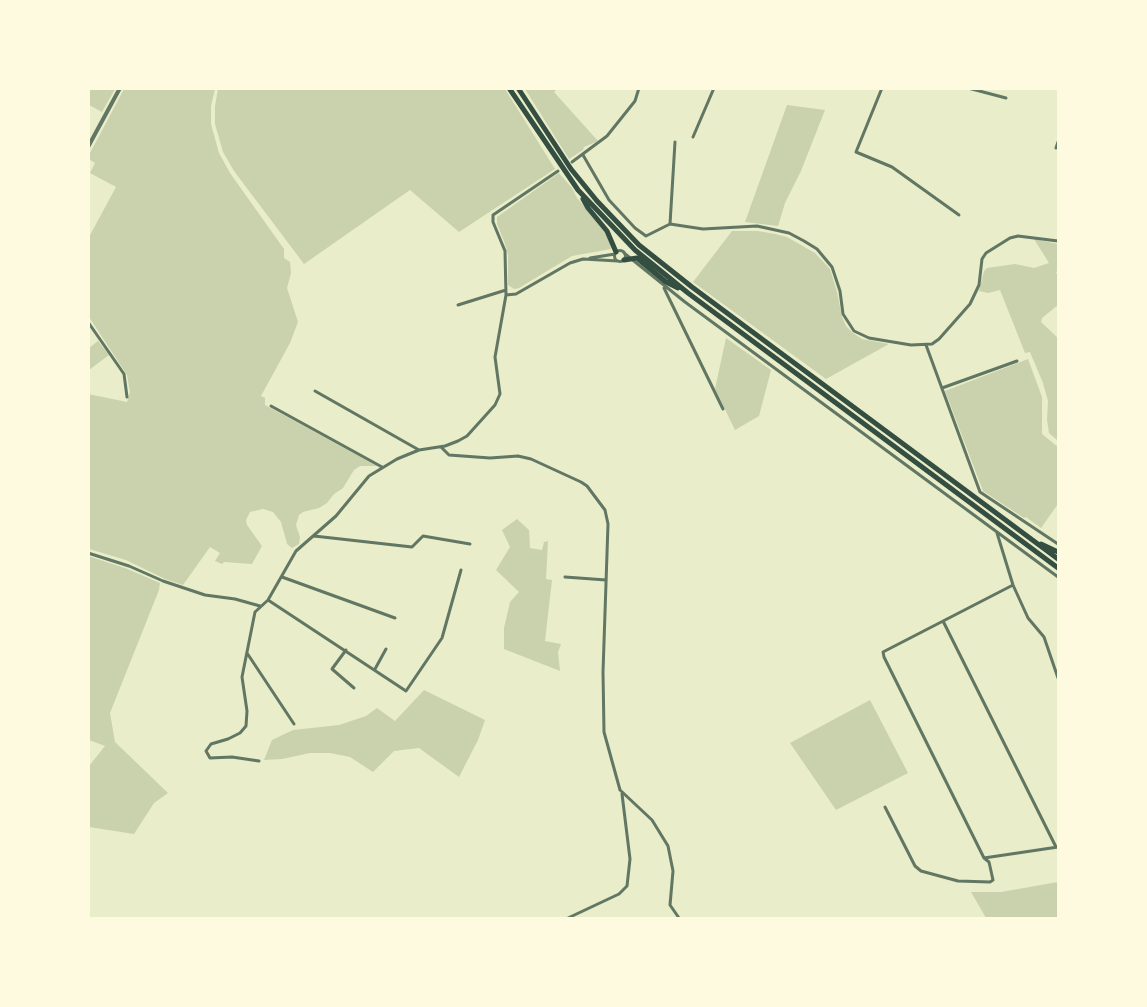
<!DOCTYPE html>
<html>
<head>
<meta charset="utf-8">
<style>
  body { margin:0 }
  #map { position:relative; width:1147px; height:1007px; overflow:hidden; background:#e9edc9; font-family:Mulish,sans-serif }
  canvas { display:block }
  .frame { position:absolute; inset:0; border:90px solid #fefae0; pointer-events:none }
</style>
</head>
<body>
<div id="map">
<canvas width="1147" height="1007"></canvas>
<div class="frame"></div>
</div>
<script>
const context = document.querySelector('canvas').getContext('2d');
context.lineJoin = 'round';
function fillPath(path, color) { context.fillStyle = color; context.fill(path, 'evenodd'); }
const poly = rows => new Path2D(rows.map(r => 'M' + r).join(''));
function strokePath(path, color, width, dash) { context.strokeStyle = color; context.lineWidth = width; context.lineCap = dash ? 'butt' : 'round'; context.setLineDash(dash || []); context.stroke(path); }
fillPath(poly([
  [88,89,115,89,102,112,89,105],
  [124,89,215,89,211,106,211,124,219,153,230,173,284,249,284,258,290,262,291,273,287,288,298,322,290,343,261,396,265,398,265,405,377,466,360,466,354,470,343,488,334,494,327,503,319,508,303,512,299,515,296,525,300,537,299,544,292,548,287,544,281,522,273,512,263,509,250,512,246,520,247,525,262,546,252,564,224,562,222,564,215,561,220,553,210,547,183,585,165,579,126,560,89,549,88,394,127,402,130,392,127,375,89,317,89,237,116,187,90,173,95,163,89,159,89,155],
  [218,89,505,89,555,169,459,232,410,190,304,264,234,171,223,152,215,124,215,106],
  [525,89,557,89,554,92,598,141,584,147,583,150,569,159],
  [787,105,825,110,801,171,785,203,778,226,745,222],
  [559,173,572,188,577,198,604,229,610,241,611,249,572,256,519,288,514,289,508,285,508,255,504,241,497,224,497,217],
  [732,231,758,231,775,234,787,237,815,253,830,269,837,292,842,317,846,326,853,333,862,339,889,344,826,379,693,282],
  [1034,239,1058,244,1058,271,1056,272,1058,276,1058,305,1042,318,1041,322,1058,338,1057,440,1049,433,1047,420,1048,401,1043,383,1030,352,1025,353,1000,290,988,293,979,291,984,271,987,268,1015,264,1034,268,1049,263],
  [726,338,771,370,759,416,735,430,715,389],
  [98,341,109,355,89,370,89,348],
  [1028,359,1042,397,1042,434,1058,447,1058,504,1041,528,1026,517,1024,518,983,491,945,391],
  [517,519,529,530,530,548,542,550,544,542,548,541,546,579,552,580,545,641,561,644,558,652,560,671,504,649,504,628,510,602,519,592,496,570,510,547,502,530],
  [88,556,125,568,160,583,159,590,110,713,115,742,168,793,154,803,134,834,89,827,89,766,105,746,89,740],
  [424,690,485,720,478,740,459,777,419,748,394,751,373,772,350,757,330,753,310,753,282,759,264,760,272,740,293,730,339,725,366,716,377,708,395,721],
  [870,700,908,773,836,810,790,743],
  [1058,882,1058,918,986,918,971,892,1001,892]
]), '#cad2ad');
strokePath(poly([
  [882,88,856,152,892,167,959,215],
  [968,88,1006,98],
  [693,137,714,88],
  [1056,148,1058,142],
  [583,155,609,200,635,228,646,236,670,224,703,229,757,226,789,233,804,241,817,249,832,267,840,291,843,314,854,331,869,338,911,345,932,344,939,339,970,304,979,285,982,259,986,253,1010,238,1018,236,1058,241],
  [572,162,607,136,635,101,639,88],
  [670,224,675,142],
  '614.5 256a5.5 5.5 0 1 1 11 0a5.5 5.5 0 1 1-11 0Z',
  [624,253,685,302,1058,577],
  [590,258,615,254],
  [664,288,723,409],
  [506,295,505,251,493,222,493,215,558,171],
  [458,305,506,290],
  [88,322,124,374,127,397],
  [926,345,980,492,1058,544],
  [942,388,1017,361],
  [315,391,419,450],
  [271,406,382,467],
  [441,447,449,455,490,458,518,456,531,459,581,482,587,486,605,510,608,524,603,672,604,732,620,790,652,820,668,846,673,871,670,905,679,918],
  [997,533,1013,585,1028,618,1044,637,1058,678],
  [314,536,412,547,423,536,470,544],
  [88,553,129,566,163,581,205,595,235,599,260,606],
  [282,577,395,618],
  [565,577,606,580],
  [268,600,406,691,442,638,461,570],
  [943,621,1056,847],
  [346,650,332,669,354,688],
  [247,653,294,724],
  [375,669,386,649],
  [259,761,232,757,210,758,206,751,211,744,228,739,240,733,246,726,247,711,242,677,255,612,268,600,296,551,336,516,369,476,397,459,419,450,445,446,458,441,467,436,495,405,500,394,495,357,506,295,516,294,570,263,583,259,618,261],
  [885,807,915,866,921,871,958,881,990,882,993,880,989,862,984,858,884,657,883,652,1013,585],
  [984,858,1058,847],
  [568,918,619,894,627,886,630,859,622,794]
]), '#617663', 3);
strokePath(poly([
  [88,147,120,88]
]), '#617663', 4);
strokePath(poly([
  [509,88,578,190,635,250,688,293,1058,568],
  [518,88,571,169,597,201,639,245,692,287,1058,559],
  [583,199,588,208,607,231,616,252],
  [624,260,637,258,666,282,678,288],
  [1041,544,1058,552]
]), '#344e41', 5);
</script>
</body>
</html>
